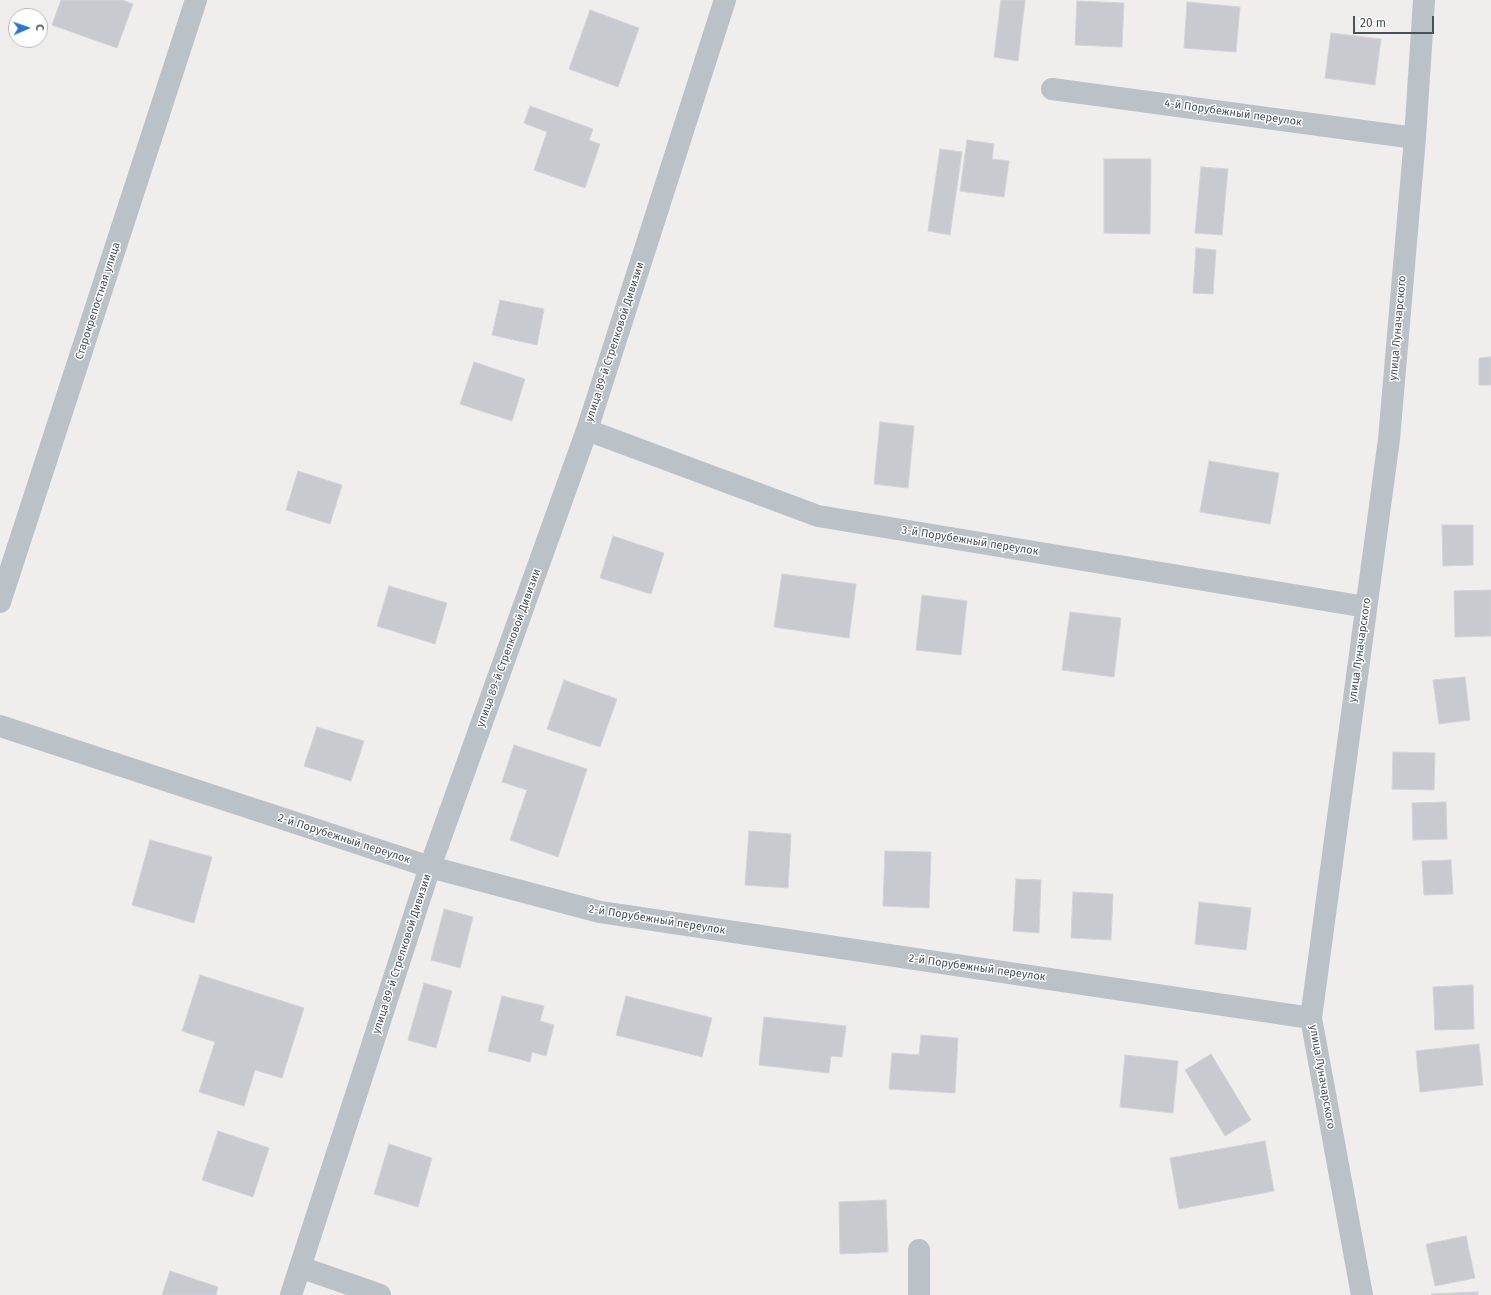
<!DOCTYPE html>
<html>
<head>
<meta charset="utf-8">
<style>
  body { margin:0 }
  #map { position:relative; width:1491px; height:1295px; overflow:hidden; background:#f0eded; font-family:"Fira Sans",sans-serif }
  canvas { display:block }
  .north { position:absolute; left:8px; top:8px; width:40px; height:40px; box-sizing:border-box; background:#fff; border:1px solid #b6b9bc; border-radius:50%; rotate:88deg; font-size:11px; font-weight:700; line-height:16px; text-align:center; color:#485158 }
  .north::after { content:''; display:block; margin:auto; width:14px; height:18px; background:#2d75ca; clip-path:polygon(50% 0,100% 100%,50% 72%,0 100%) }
  .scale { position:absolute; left:1353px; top:16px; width:81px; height:18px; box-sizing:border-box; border:2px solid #485158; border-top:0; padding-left:5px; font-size:12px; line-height:14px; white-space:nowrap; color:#485158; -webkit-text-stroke:3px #fff; paint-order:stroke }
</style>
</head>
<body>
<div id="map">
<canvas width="1491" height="1295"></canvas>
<div class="north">С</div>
<div class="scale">20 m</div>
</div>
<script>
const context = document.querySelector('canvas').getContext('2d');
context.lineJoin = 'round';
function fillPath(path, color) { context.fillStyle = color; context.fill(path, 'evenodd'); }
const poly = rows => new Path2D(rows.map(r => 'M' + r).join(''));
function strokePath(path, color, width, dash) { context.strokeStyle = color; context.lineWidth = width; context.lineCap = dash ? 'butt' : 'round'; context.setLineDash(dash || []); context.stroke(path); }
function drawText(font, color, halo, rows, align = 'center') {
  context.font = font + ' "Fira Sans",sans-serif'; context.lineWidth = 3; context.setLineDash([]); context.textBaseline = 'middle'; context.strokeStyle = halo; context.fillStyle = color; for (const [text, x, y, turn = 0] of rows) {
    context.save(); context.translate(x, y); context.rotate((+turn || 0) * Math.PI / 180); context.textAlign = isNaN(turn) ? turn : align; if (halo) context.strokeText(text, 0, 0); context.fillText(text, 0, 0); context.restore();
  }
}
const building = poly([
  [61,0,122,0,133,4,117,48,52,25,61,0],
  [1001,0,1025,0,1018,61,994,57,1001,0],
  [1077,1,1124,3,1122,47,1075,45,1077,1],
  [1187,2,1240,7,1236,52,1184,48,1187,2],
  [590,10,639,28,618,87,569,69,590,10],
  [1331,33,1381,39,1375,85,1325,78,1331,33],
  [530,106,593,129,589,140,600,144,585,188,534,170,547,132,524,123,530,106],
  [967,140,994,144,992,159,1009,161,1004,197,960,191,967,140],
  [940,149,962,152,950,235,928,231,940,149],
  [1104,159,1151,159,1150,234,1104,233,1104,159],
  [1201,167,1228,169,1222,235,1195,233,1201,167],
  [1196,248,1216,250,1213,294,1193,293,1196,248],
  [500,300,544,309,537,345,492,335,500,300],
  [1491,357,1491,385,1479,385,1479,358,1491,357],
  [474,362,525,379,512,421,460,404,474,362],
  [880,422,914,426,908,488,874,484,880,422],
  [1209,461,1279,473,1270,524,1200,512,1209,461],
  [298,471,342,485,330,524,286,510,298,471],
  [1442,525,1473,525,1473,565,1443,566,1442,525],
  [613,536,664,553,651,594,600,578,613,536],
  [782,574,856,584,849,638,774,627,782,574],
  [389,586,447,603,435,644,377,626,389,586],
  [1491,590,1491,636,1455,637,1454,591,1491,590],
  [922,595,967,601,961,655,916,650,922,595],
  [1070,612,1121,618,1114,677,1062,670,1070,612],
  [1465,677,1470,720,1439,724,1433,680,1465,677],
  [564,680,617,699,600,747,547,729,564,680],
  [317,727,364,741,351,781,304,766,317,727],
  [514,745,587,769,558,857,510,840,527,790,502,782,514,745],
  [1393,752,1435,753,1434,790,1392,789,1393,752],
  [1446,802,1447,839,1413,840,1412,803,1446,802],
  [749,831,791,834,788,888,745,885,749,831],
  [150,840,212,857,194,923,132,905,150,840],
  [885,851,931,852,929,908,883,906,885,851],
  [1451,860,1453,894,1424,895,1422,861,1451,860],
  [1016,879,1041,880,1039,933,1013,931,1016,879],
  [1073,892,1113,894,1111,940,1071,938,1073,892],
  [1199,902,1251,908,1246,950,1195,944,1199,902],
  [444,909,473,917,460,968,431,960,444,909],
  [200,975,304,1008,282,1078,255,1070,244,1106,199,1092,215,1042,182,1031,200,975],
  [424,983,452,991,436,1048,408,1040,424,983],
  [1473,985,1474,1029,1435,1030,1433,987,1473,985],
  [502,996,544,1006,540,1021,554,1025,546,1056,532,1052,530,1062,488,1051,502,996],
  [626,996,712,1018,702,1057,616,1035,626,996],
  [764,1017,846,1026,842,1057,831,1056,829,1073,759,1065,764,1017],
  [921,1035,958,1038,955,1093,889,1089,892,1053,919,1055,921,1035],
  [1479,1044,1483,1085,1420,1092,1416,1051,1479,1044],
  [1211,1054,1251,1120,1225,1136,1185,1070,1211,1054],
  [1125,1055,1178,1061,1173,1113,1120,1107,1125,1055],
  [218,1131,269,1148,253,1197,202,1180,218,1131],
  [1265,1141,1274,1191,1179,1209,1170,1158,1265,1141],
  [389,1144,432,1158,418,1207,374,1194,389,1144],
  [886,1200,888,1252,840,1254,839,1202,886,1200],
  [1466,1236,1475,1278,1435,1286,1426,1244,1466,1236],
  [170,1271,218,1287,216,1295,162,1295,170,1271],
  [1478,1292,1478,1295,1431,1295,1431,1294,1478,1292]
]);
fillPath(building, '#c8cacf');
strokePath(building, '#d2d4d8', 1);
strokePath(poly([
  [1052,89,1415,138],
  [587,430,818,516,1366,607],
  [0,602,196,0],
  [0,726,430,867,600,912,1311,1018],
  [300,1267,380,1295],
  [291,1295,430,867,587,430,725,0],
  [919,1295,919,1250],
  [1362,1295,1311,1018,1389,439,1415,138,1424,0]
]), '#bac2c8', 22);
drawText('11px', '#485158', '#fff', [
  ["4-й Порубежный переулок",1233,113,8],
  ["Старокрепостная улица",98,301,-72],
  ["улица Луначарского",1398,328,-85],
  ["улица 89-й Стрелковой Дивизии",615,342,-72],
  ["3-й Порубежный переулок",970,541,9],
  ["улица 89-й Стрелковой Дивизии",509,648,-70],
  ["улица Луначарского",1360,650,-82],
  ["2-й Порубежный переулок",344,839,18],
  ["2-й Порубежный переулок",657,920,9],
  ["улица 89-й Стрелковой Дивизии",402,954,-72],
  ["2-й Порубежный переулок",977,968,8],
  ["улица Луначарского",1322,1077,80]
]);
</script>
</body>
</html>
